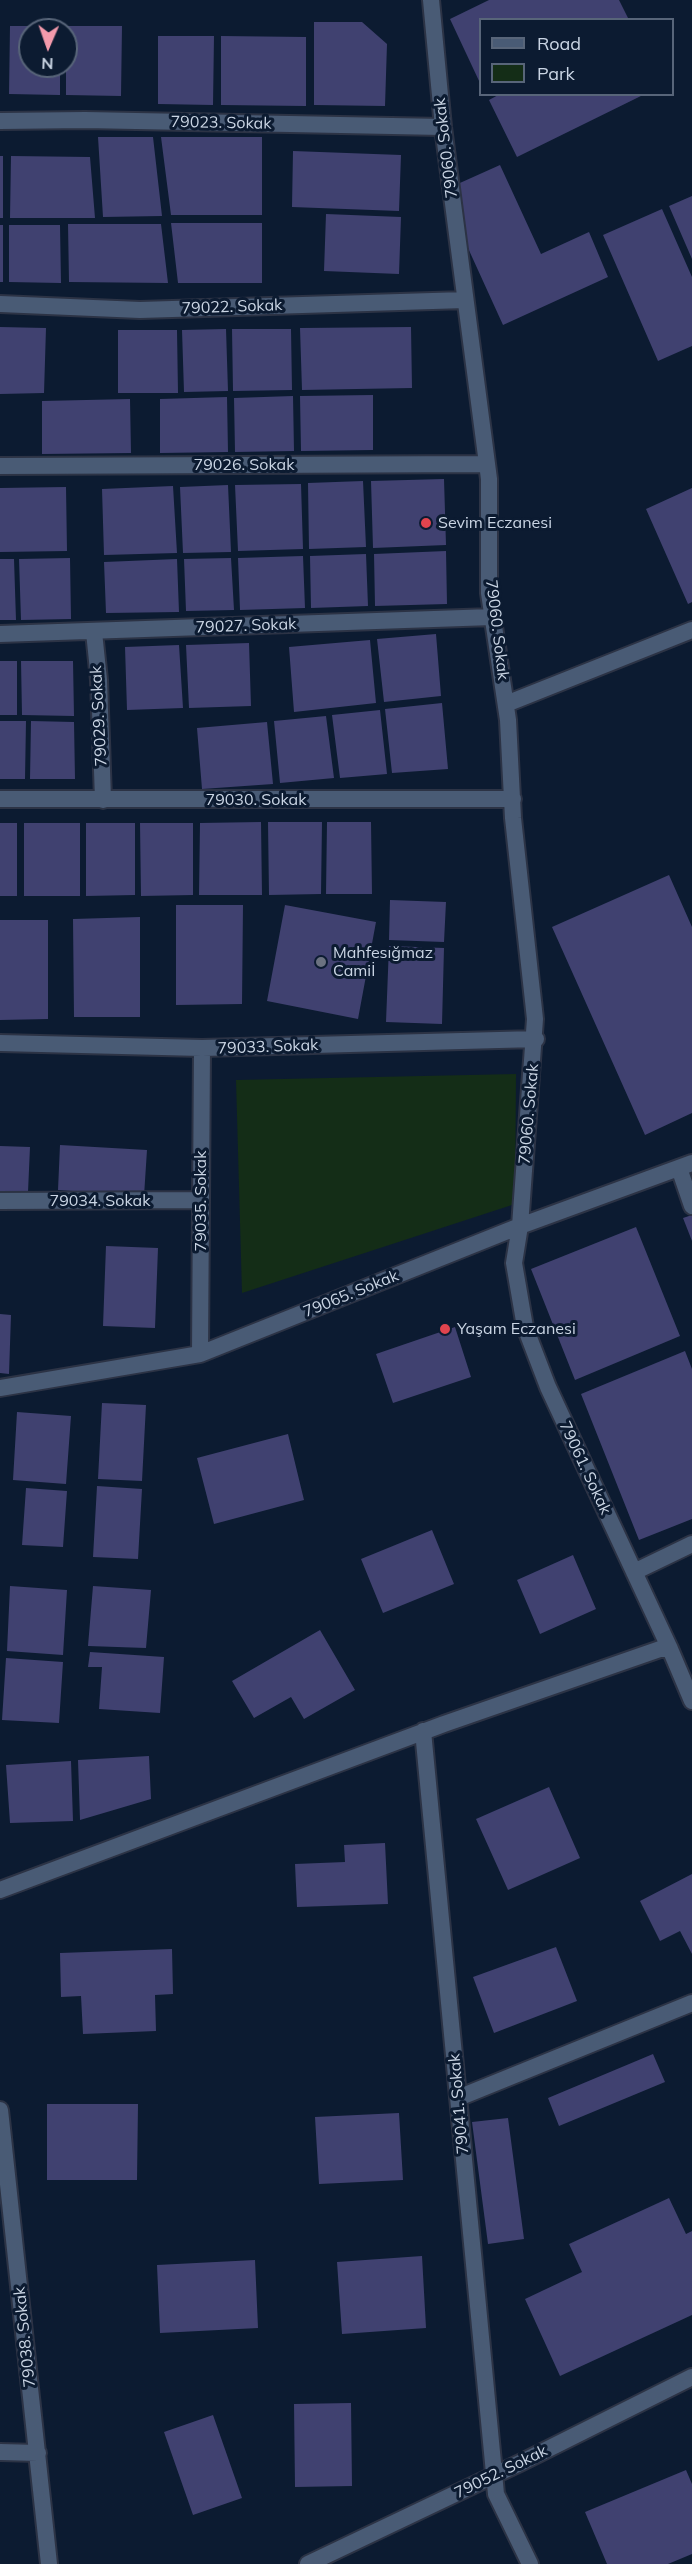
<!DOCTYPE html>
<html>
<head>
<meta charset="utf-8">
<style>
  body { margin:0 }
  #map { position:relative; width:692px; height:2564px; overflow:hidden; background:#0c1b31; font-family:Mulish,sans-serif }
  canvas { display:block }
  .legend { position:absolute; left:479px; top:18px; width:195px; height:78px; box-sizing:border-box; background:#0c1b31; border:2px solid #586579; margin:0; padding:8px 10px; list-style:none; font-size:18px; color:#cad5e4 }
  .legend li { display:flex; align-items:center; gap:12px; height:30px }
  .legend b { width:30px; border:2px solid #586579 }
  .north { position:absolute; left:18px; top:18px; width:60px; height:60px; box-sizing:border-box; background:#0c1b31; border:2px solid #586579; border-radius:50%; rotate:182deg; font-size:16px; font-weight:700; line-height:24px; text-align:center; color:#cad5e4 }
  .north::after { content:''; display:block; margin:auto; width:21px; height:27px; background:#f39aac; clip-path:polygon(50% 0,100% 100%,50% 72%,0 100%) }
</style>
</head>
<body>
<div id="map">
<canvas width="692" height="2564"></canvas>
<ul class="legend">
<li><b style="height:8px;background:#495b75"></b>Road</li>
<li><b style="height:16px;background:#142d17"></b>Park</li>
</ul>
<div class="north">N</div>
</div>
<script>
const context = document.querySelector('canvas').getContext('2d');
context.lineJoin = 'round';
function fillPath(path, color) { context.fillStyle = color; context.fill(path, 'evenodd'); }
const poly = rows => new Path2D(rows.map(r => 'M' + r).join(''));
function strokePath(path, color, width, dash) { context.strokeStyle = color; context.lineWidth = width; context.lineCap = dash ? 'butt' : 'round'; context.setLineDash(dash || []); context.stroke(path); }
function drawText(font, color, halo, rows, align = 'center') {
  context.font = font + ' Mulish,sans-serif'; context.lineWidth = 6; context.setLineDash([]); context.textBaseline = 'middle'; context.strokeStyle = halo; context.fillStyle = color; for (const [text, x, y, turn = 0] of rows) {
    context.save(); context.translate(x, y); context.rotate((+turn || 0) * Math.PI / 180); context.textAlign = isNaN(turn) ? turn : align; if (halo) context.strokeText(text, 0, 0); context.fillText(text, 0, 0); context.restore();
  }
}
fillPath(poly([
  [516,1074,515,1204,242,1293,236,1080]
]), '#142d17');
fillPath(poly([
  [489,0,619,0,629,20,480,20,480,83,450,19],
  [314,22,362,22,387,44,385,106,314,105],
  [10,26,60,26,60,30,30,30,30,66,60,66,60,95,9,94],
  [66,26,122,26,121,96,66,95],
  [158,36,214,36,213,105,158,104],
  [221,36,306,37,306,106,221,105],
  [500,94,645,94,517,157,489,100],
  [98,137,153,137,162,216,103,217],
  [161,137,262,137,262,215,171,215],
  [293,151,401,155,399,211,292,207],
  [0,156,3,156,3,218,0,218],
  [11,156,90,157,95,218,10,218],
  [500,165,541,254,589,232,608,277,503,325,442,191],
  [692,196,692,259,669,206],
  [662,209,692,277,692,346,658,361,603,235],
  [326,214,401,217,399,274,324,271],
  [171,223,262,223,262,283,178,283],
  [68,224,161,224,168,283,69,282],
  [0,225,3,225,3,282,0,282],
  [9,225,60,225,61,283,9,282],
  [0,327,46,328,44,393,0,394],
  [411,327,412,388,302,390,300,328],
  [226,329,228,391,184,392,182,330],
  [232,329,291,329,292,390,233,391],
  [118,330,177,330,178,393,118,393],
  [373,395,373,450,301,451,300,396],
  [293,396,294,451,235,452,234,398],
  [227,397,228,452,160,453,160,399],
  [130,399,131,453,42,454,42,401],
  [444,479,446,545,373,548,371,481],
  [363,481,366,547,309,549,308,483],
  [301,484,303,549,238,551,235,485],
  [228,485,231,552,183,553,180,487],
  [173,486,177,553,104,555,102,489],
  [66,487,67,551,0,552,0,488],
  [692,488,692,602,688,604,646,509],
  [446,551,447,604,375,606,374,554],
  [366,554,368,606,311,608,310,556],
  [303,556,305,608,240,610,238,558],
  [70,558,71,619,21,620,19,559],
  [231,558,234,610,186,611,184,559],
  [0,559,14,559,16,620,0,620],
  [177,559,179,612,106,613,104,562],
  [436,634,441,696,384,702,377,639],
  [370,640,376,703,294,712,289,647],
  [249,643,251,706,189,708,186,645],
  [179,645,183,708,127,710,125,647],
  [0,661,17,661,17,715,0,715],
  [21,661,73,661,74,716,22,715],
  [442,703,448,769,392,773,385,709],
  [380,710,387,774,340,778,332,715],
  [326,716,334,778,280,783,274,721],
  [0,721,26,721,25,779,0,779],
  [31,721,74,722,75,779,30,779],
  [267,722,273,784,202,789,197,728],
  [261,822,262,895,199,895,200,823],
  [268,822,322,822,321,894,269,895],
  [327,822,371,822,372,894,326,894],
  [0,823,17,823,17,896,0,896],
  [24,823,80,823,80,896,24,896],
  [86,823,135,823,135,895,86,896],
  [140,823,193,823,193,895,141,896],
  [669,875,692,927,692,1113,645,1135,552,927],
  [390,900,446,902,444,942,389,940],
  [176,905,243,905,242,1004,176,1005],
  [285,905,376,922,358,1019,267,1001],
  [140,917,140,1017,74,1017,73,919],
  [0,920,48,920,48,1019,0,1020],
  [389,946,444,948,442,1024,386,1022],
  [60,1145,147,1150,144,1196,58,1190],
  [0,1146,30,1147,28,1192,0,1191],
  [692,1215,692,1241,683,1218],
  [636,1227,680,1336,575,1380,531,1269],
  [106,1246,158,1248,155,1328,103,1326],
  [0,1314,11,1315,9,1374,0,1373],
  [455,1327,471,1377,393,1403,376,1354],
  [685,1351,692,1369,692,1519,639,1540,581,1394],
  [102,1403,146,1405,142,1481,98,1479],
  [17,1412,71,1416,66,1484,13,1480],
  [288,1434,304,1500,214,1524,197,1458],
  [97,1486,142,1489,138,1559,93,1557],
  [26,1488,67,1491,63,1547,22,1545],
  [432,1530,454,1584,383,1613,361,1559],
  [573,1555,596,1609,540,1634,517,1580],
  [10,1586,67,1590,63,1655,7,1651],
  [93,1586,151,1590,146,1648,88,1646],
  [320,1630,355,1690,304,1719,291,1697,254,1718,232,1681],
  [90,1652,164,1657,160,1713,99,1709,102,1667,88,1667],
  [6,1658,63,1662,59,1723,2,1720],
  [149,1756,151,1799,80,1820,78,1760],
  [71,1761,73,1821,10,1823,6,1765],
  [549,1787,580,1858,508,1890,476,1819],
  [385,1843,388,1904,297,1907,295,1864,345,1862,344,1845],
  [692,1874,692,1954,680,1931,660,1941,640,1901],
  [556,1947,577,2001,494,2033,473,1977],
  [172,1949,173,1994,155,1995,156,2031,83,2034,81,1996,61,1997,60,1953],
  [653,2054,665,2082,559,2126,548,2098],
  [47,2104,138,2104,137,2180,47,2180],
  [399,2113,403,2180,319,2184,315,2117],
  [508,2118,524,2239,488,2244,472,2122],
  [669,2198,686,2234,692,2231,692,2315,560,2376,525,2299,582,2272,569,2244],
  [422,2256,426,2328,342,2334,337,2262],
  [255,2260,258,2328,160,2333,157,2265],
  [351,2403,352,2486,295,2487,294,2404],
  [213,2415,242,2498,193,2515,164,2432],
  [686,2470,692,2484,692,2554,668,2564,607,2564,585,2512]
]), '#404170');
const minor = poly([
  [431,0,443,127,489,479,489,593,508,720,513,818,535,1019,520,1226,514,1263,525,1327,548,1387,670,1649,692,1701],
  [0,121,85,120,443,127],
  [0,304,140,310,465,300],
  [0,466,487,464],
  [94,632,99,680,103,800],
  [0,634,492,617],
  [506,704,692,630],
  [0,799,513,799],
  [0,1043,202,1048,536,1039],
  [679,1168,692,1206],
  [0,1201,200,1200],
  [200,1354,202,1048],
  [0,1388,200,1354,520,1226,692,1163],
  [634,1572,692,1544],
  [423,1731,496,2494,530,2564],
  [0,1890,444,1724,660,1649,670,1649],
  [458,2098,692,2003],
  [0,2110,49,2564],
  [0,2452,38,2453],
  [308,2564,522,2462,692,2377]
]);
strokePath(minor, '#2c3345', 20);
strokePath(minor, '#495b75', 16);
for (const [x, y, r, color] of [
  [426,523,6,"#e0444e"],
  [321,962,6,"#6b7280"],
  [445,1329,6,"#e0444e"]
]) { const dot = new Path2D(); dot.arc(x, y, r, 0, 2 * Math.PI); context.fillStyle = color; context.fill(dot); strokePath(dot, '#0c1b31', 2); }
drawText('16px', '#cad5e4', '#0c1b31', [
  ["79023. Sokak",221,123,1],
  ["79060. Sokak",446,148,-97],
  ["79022. Sokak",232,307,-2],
  ["79026. Sokak",244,465],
  ["79027. Sokak",246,626,-2],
  ["79060. Sokak",497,630,83],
  ["79029. Sokak",99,716,-93],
  ["79030. Sokak",256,800],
  ["79033. Sokak",268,1047,-2],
  ["79060. Sokak",529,1114,-85],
  ["79034. Sokak",100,1201],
  ["79035. Sokak",201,1201,-90],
  ["79065. Sokak",351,1294,-22],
  ["79061. Sokak",585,1468,65],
  ["79041. Sokak",459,2104,-95],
  ["79038. Sokak",25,2337,-96],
  ["79052. Sokak",501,2472,-26]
]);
drawText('16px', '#cad5e4', '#0c1b31', [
  ["Sevim Eczanesi",438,523],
  ["Mahfesığmaz",333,953],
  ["Camiİ",333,971],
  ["Yaşam Eczanesi",457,1329]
], 'left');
</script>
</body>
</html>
